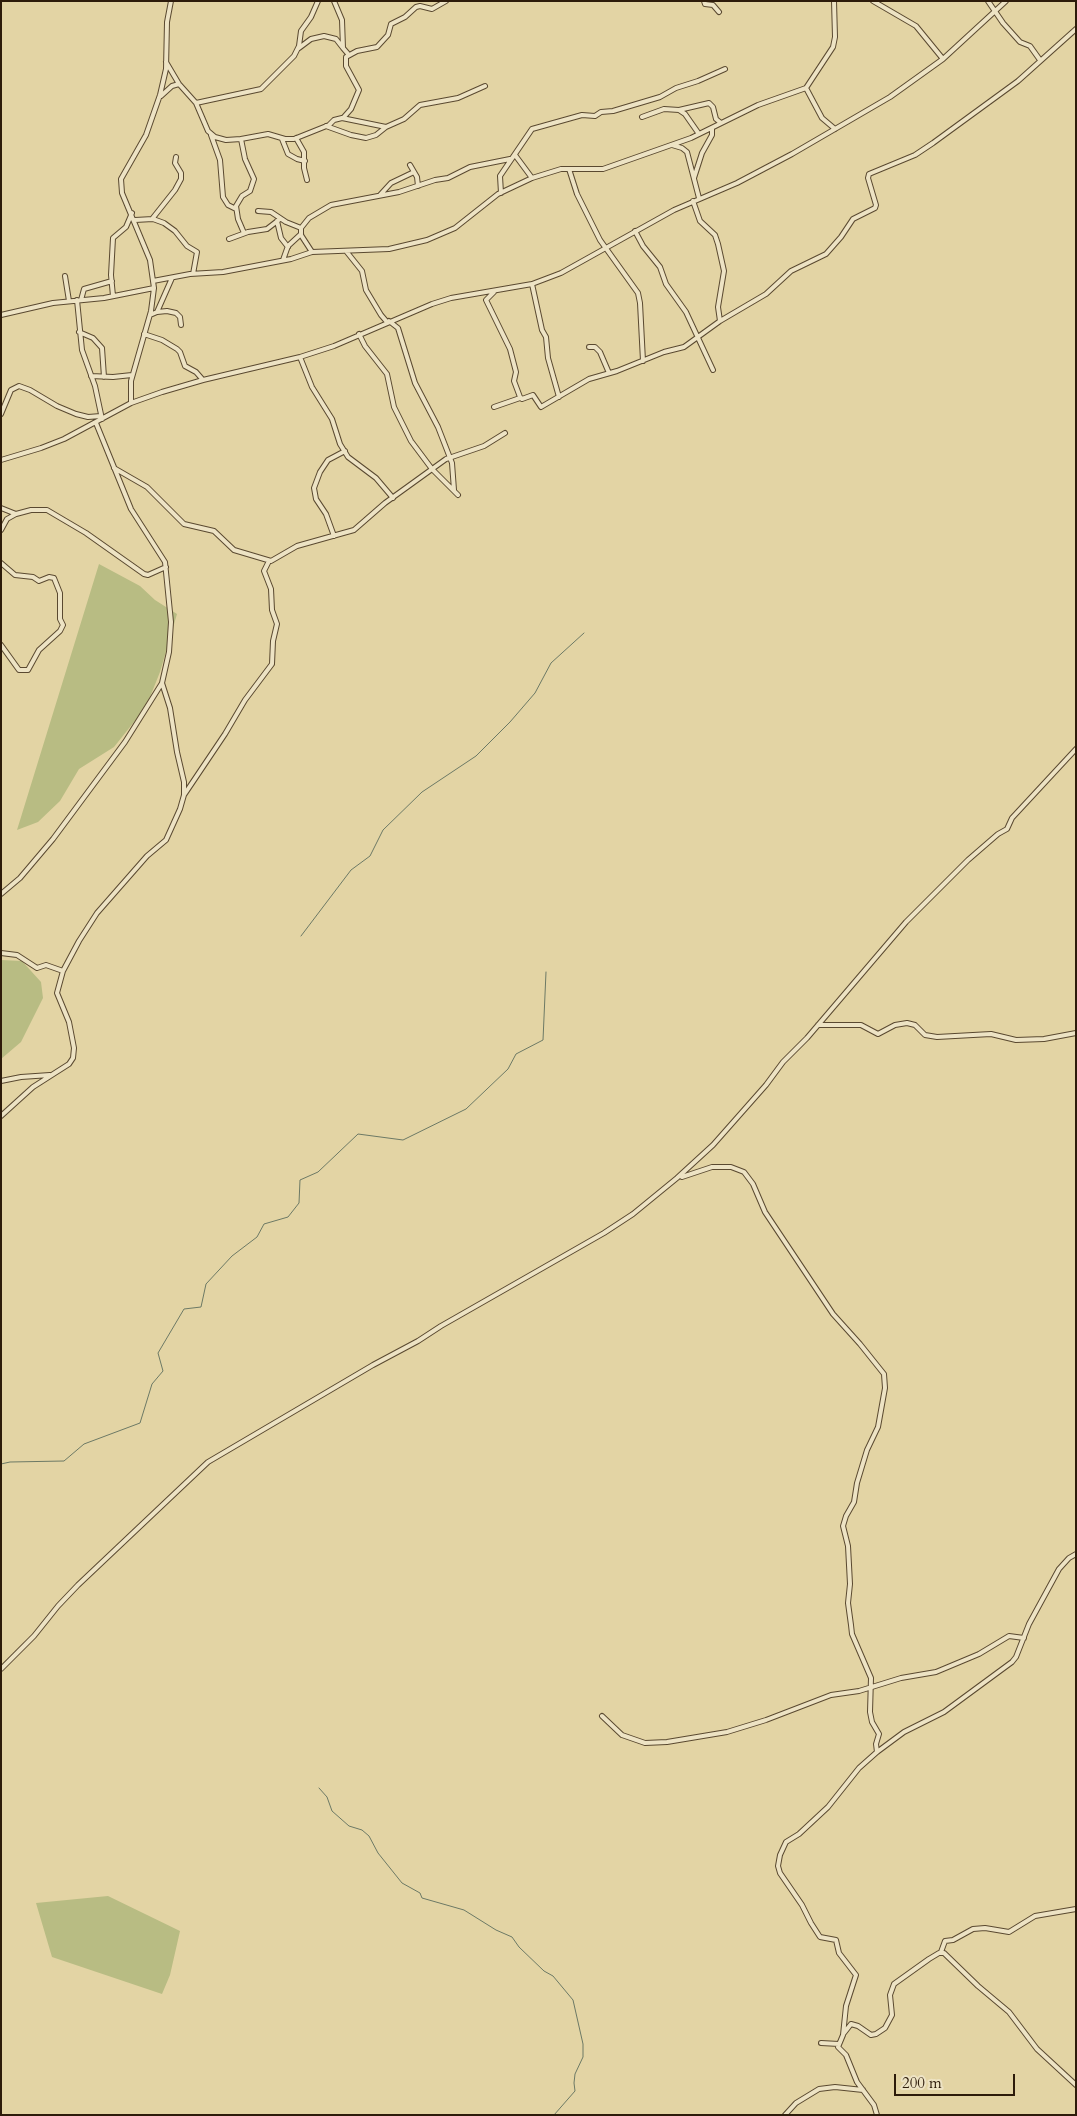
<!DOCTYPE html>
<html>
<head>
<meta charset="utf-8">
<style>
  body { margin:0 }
  #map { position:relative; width:1077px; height:2116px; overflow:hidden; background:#e3d4a4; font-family:Cardo,serif }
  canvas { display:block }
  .frame { position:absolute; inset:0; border:2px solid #2d1b0a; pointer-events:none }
  .scale { position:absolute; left:894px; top:2074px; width:121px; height:22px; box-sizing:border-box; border:2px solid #2d1b0a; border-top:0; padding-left:6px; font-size:15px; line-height:18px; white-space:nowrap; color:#2d1b0a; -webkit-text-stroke:4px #ede3c4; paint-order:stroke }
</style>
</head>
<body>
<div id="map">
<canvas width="1077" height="2116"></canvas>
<div class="frame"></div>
<div class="scale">200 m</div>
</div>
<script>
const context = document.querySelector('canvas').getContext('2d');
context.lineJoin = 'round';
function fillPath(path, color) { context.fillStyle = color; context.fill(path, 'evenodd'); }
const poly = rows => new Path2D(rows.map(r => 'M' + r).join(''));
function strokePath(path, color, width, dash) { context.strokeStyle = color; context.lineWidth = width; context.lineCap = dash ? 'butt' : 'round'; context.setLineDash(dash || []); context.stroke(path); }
fillPath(poly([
  [99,564,140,586,155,600,177,614,160,672,150,697,138,717,114,747,79,769,60,801,38,822,17,830],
  [1,960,22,961,41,982,43,998,21,1042,1,1059],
  [108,1896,180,1931,170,1975,162,1994,52,1957,36,1903]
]), '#b8bc83');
strokePath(poly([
  [301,936,351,870,370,856,383,830,422,792,476,756,510,722,535,693,551,663,584,633],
  [1,1464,10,1462,64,1461,84,1444,140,1423,152,1384,163,1371,158,1353,184,1309,201,1307,206,1284,232,1256,257,1237,264,1224,288,1217,299,1203,300,1180,318,1172,358,1134,403,1140,466,1109,508,1069,516,1054,543,1040,546,972],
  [319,1788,327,1797,332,1811,349,1826,362,1830,369,1836,378,1853,402,1883,420,1893,422,1898,464,1910,496,1930,512,1937,519,1947,544,1971,553,1976,573,2000,583,2044,583,2057,575,2074,574,2083,575,2091,554,2115]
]), '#6c7965', 1);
const minor = poly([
  [334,1,342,20,343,48,349,55],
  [704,1,705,4,713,5,719,12],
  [873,1,916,26,943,59],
  [988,1,1003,23,1020,42,1030,46,1040,60],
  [299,48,311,39,324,36,336,39,343,48],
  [166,62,179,84,196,103,208,131,215,137,226,140,241,139,268,134,285,139,294,139,329,125,334,120,342,118,386,127,404,119,420,105,458,98,485,86],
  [806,88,822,118,835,129],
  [161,96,172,86,179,84],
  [196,103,261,89,294,56,299,46,301,31,311,17,318,1],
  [679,110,709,103,713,107,716,119,721,123],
  [642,117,664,109,679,110,685,114,699,134],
  [343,118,351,109,359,90,346,66,346,57,357,51,377,47,388,35,391,24,405,17,416,7,420,6,432,9,446,1],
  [326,126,351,135,366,138,376,135,386,127],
  [211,135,220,160,223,197,228,205,236,209],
  [296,138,304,152,304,168,307,180],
  [241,139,245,159,254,179,250,191,242,196,236,206,238,219,244,233],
  [282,139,288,154,297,159,305,161],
  [672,145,682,148,687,152,699,198],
  [515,155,532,178],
  [410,165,417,177,418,186],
  [569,169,577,194,600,240,638,293,640,303,643,361],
  [694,178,702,153,712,135,712,128],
  [501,193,500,176,532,129,582,115,595,116,601,112,613,111,660,97,676,88,698,81,725,69],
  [380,195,391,183,414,172],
  [693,201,700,221,715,235,718,244,724,271,718,307,720,321],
  [258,211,271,212,286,222,301,228],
  [152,219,175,190,181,179,181,173,175,163,176,157],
  [135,220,153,219,164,223,175,231,187,246,197,252,193,274],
  [277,221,281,238,288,247],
  [635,231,643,246,660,267,666,284,686,312,713,370],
  [229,239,248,232,267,229,280,219],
  [346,251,362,271,366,290,381,315,387,322],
  [312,252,301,235,301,228,309,218,331,205,399,192,435,180,448,178,470,167,510,159],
  [283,260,288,246,301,234],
  [65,276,69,301],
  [153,281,190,274,223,272,291,259,312,252,389,249,427,240,455,228,498,194,532,178,561,169,603,169,691,138,758,105,806,88,833,47,835,37,834,1],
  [532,284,542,330,546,337,548,358,559,397],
  [494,292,486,300,510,349,516,372,514,381,520,397,522,399,533,395,541,407,589,379,617,371,664,352,684,347,720,321,766,294,791,271,826,254,841,237,853,219,875,208,876,205,868,178,869,174,915,155,933,143,1018,81,1076,29],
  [113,296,111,275,113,238,126,227,132,213],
  [77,300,82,350,95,386,102,419],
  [81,300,84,289,112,281],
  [157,312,167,311,176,313,180,317,181,325],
  [1,315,53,303,104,298,154,288],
  [150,315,157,312,172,278],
  [389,321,398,328,415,383,438,427,452,463,454,490],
  [79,332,93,338,102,348,104,377],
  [144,334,162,340,177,349,180,352,185,366,196,372,203,380],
  [359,334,365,346,387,374,394,407,411,441,432,469,458,495],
  [589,347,595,347,600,352,609,373],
  [300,357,312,387,332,419,340,444,348,457,376,478,393,498],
  [91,376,113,377,132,375],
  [131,403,131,381,151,311,154,288,150,260,122,193,121,179,146,135,160,95,166,69,167,22,171,1],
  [494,407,520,398],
  [1,414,11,390,19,386,30,390,57,406,76,414,88,417,101,416],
  [1,460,41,448,64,439,131,403,162,392,203,380,300,357,334,346,432,304,451,298,532,284,561,273,674,210,737,183,792,154,890,97,943,59,1006,1],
  [114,468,147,487,184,524,214,531,234,550,271,561,297,546,354,530,385,503,446,459,484,446,505,433],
  [1,508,16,514],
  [1,530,7,519,16,514,31,510,47,510,86,533,144,574,148,575,166,567],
  [334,536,326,514,316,499,314,488,320,472,328,460,345,451],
  [1,563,15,575,33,577,39,581,49,577,54,578,60,593,60,619,63,625,60,631,39,650,28,670,19,670,1,645],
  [184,795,225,734,245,700,272,664,273,641,277,624,272,610,271,589,264,571,269,561],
  [1,894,20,878,53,839,125,742,162,683,169,652,171,622,165,562,131,509,96,423],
  [1,953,17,955,37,968,46,965,63,971],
  [818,1025,861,1025,878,1034,895,1025,907,1023,915,1025,925,1035,937,1037,991,1034,1016,1040,1044,1039,1076,1033],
  [1,1081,21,1077,50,1075],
  [1,1116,33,1087,69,1064,73,1058,74,1048,69,1022,57,993,63,971,79,941,97,913,147,856,166,840,180,809,184,795,184,782,177,752,170,708,162,683],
  [682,1177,712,1167,731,1167,744,1172,753,1184,765,1212,833,1314,860,1344,884,1374,885,1388,878,1427,867,1450,857,1483,854,1502,846,1516,843,1526,848,1546,850,1584,848,1603,851,1625,852,1634,871,1678,870,1712,872,1722,879,1734,876,1744,877,1752],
  [1,1669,34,1636,58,1606,78,1585,208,1462,373,1365,418,1341,441,1326,604,1233,633,1214,677,1178,713,1145,766,1085,783,1062,807,1038,906,922,968,860,998,834,1007,829,1012,818,1076,749],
  [602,1716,622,1735,645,1743,667,1742,727,1732,766,1720,831,1695,859,1691,901,1678,936,1672,979,1654,1009,1636,1024,1638],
  [941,1952,945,1941,953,1940,973,1929,985,1928,1009,1932,1035,1916,1076,1909],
  [844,2033,851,2024,858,2026,871,2035,876,2034,885,2028,892,2015,890,1995,894,1984,929,1959,939,1953,944,1953,978,1986,1009,2012,1037,2049,1076,2085],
  [821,2043,839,2044],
  [785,2115,796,2103,819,2089,835,2087,863,2090],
  [877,2115,874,2105,857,2082,846,2055,838,2047,843,2035,846,2006,856,1975,839,1953,836,1940,820,1937,811,1923,802,1905,780,1873,778,1866,780,1855,786,1842,799,1834,828,1807,859,1768,877,1752,904,1732,944,1712,1012,1662,1016,1657,1029,1624,1059,1569,1069,1558,1076,1554]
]);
strokePath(minor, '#5a4930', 6);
strokePath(minor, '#ede3c4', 4);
</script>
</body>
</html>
